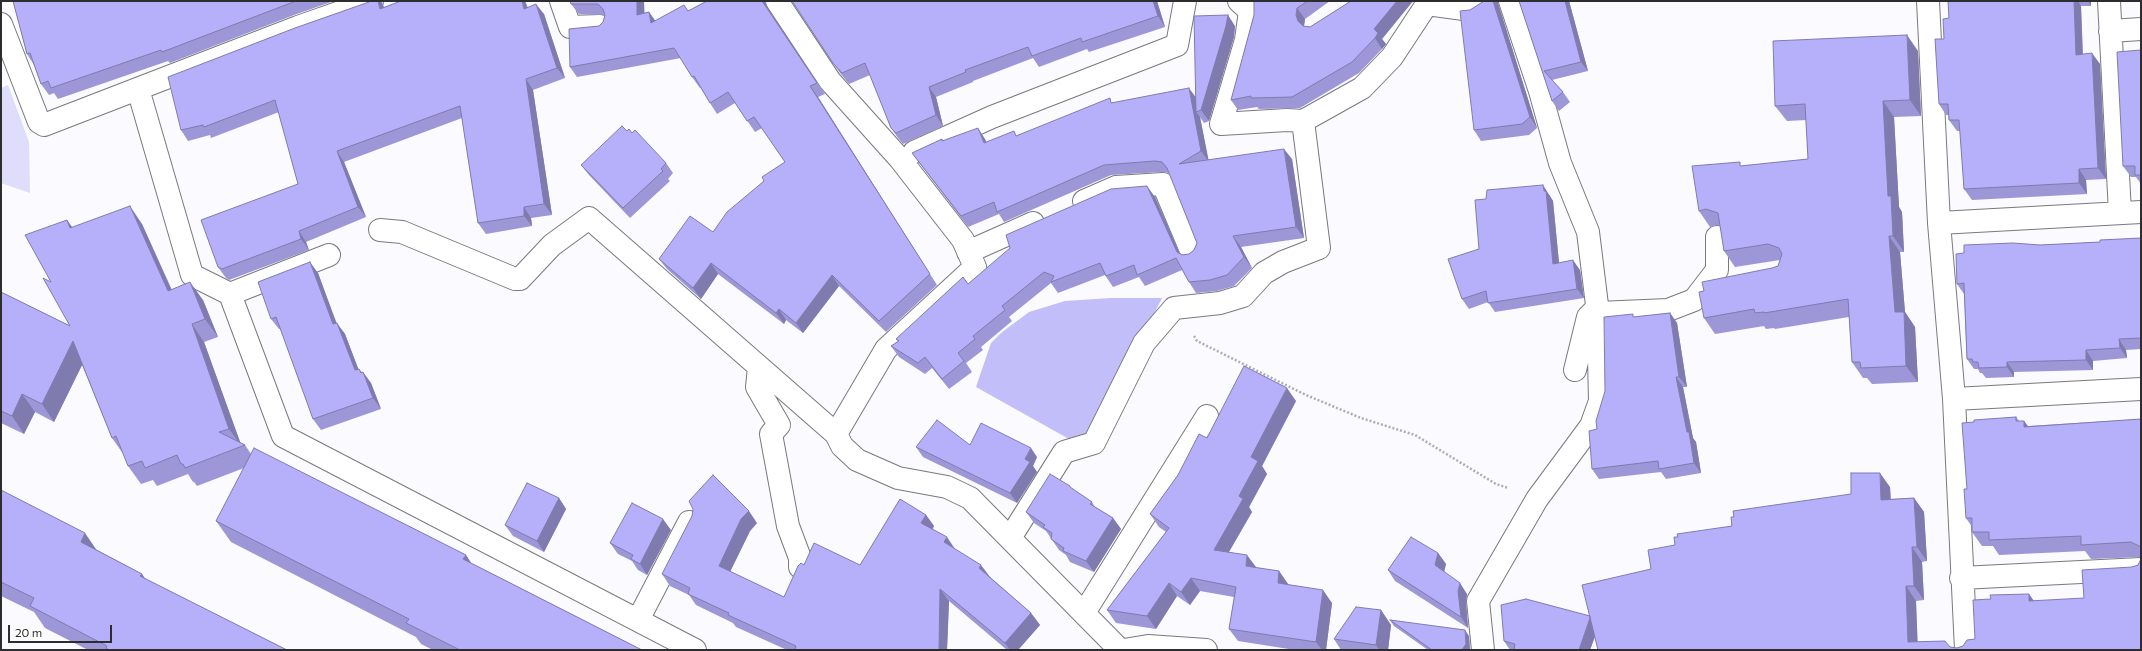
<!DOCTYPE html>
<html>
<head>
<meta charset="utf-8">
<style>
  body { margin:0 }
  #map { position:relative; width:2142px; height:651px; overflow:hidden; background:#fafaff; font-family:Commissioner,sans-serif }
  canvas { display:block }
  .frame { position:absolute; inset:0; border:2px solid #2d2d2f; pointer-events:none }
  .scale { position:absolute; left:8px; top:625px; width:104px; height:18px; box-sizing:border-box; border:2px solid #2d2d2f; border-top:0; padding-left:5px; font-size:12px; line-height:14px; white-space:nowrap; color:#2d2d2f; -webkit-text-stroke:3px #fff; paint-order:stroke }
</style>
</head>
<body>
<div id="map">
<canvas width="2142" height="651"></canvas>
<div class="frame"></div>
<div class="scale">20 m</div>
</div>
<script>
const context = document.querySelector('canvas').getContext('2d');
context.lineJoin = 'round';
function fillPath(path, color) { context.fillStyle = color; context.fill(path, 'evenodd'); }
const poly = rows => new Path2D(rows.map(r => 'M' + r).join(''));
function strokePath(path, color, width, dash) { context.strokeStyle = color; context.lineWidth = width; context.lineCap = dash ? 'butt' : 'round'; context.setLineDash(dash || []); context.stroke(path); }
fillPath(poly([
  [8,85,29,142,30,193,1,183,1,88]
]), '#deddfa');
fillPath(poly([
  [1111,298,1162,298,1091,438,1069,439,976,387,991,343,1001,333,1029,312,1065,301]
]), '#c1bef9');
const minor = poly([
  [561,1,570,27,600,26],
  [777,1,830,81,900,159,963,240,975,267,886,349,836,434],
  [1239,1,1250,11,1246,40,1221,124,1287,120,1303,121,1362,88,1392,57,1427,4,1471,10,1486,1],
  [1928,1,1939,223,1954,399,1966,650],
  [2109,1,2120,213],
  [1,24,39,122,44,125,298,27,372,1],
  [2110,31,2141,29],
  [138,89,192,275,230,294,283,436,695,650],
  [914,152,992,117,1177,45,1185,1],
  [1084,201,1116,187,1163,184,1192,253],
  [1939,223,2141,212],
  [380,230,402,232,515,279,520,279,552,245,589,218,836,434,842,446,857,460,898,478,947,487,970,498,1120,650],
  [968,252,1033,223],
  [230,294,329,255],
  [1598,313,1668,310,1694,300,1717,270,1717,237],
  [759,367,757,387,779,425,771,434,788,526,800,558,800,567],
  [1575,370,1588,317,1594,311],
  [1954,399,2141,389],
  [1010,538,1064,452,1094,443,1144,343,1174,308,1220,303,1243,296,1264,273,1283,262,1319,248,1303,121],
  [1961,578,2141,569],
  [1084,613,1207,416],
  [638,620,689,522],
  [1124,650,1148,646,1206,650],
  [1483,650,1478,601,1537,499,1591,426,1600,401,1598,313,1588,232,1560,163,1540,91,1510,1]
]);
strokePath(minor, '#79797e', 24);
strokePath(poly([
  [1194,336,1197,341,1306,395,1361,418,1415,435,1496,484,1508,488]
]), '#aeaeb2', 2.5, [2, 2]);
strokePath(minor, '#fff', 22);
fillPath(poly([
  [13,1,334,1,294,15,170,63,168,61,58,99,54,93,49,95,41,84,34,65,27,54],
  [370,1,381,1,384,7,401,1,525,1,528,8,544,14,565,78,533,90,552,215,531,218,532,226,486,234,478,223,462,118,344,162,366,217,306,242,309,250,229,280,226,278,218,267,298,184,279,112,211,138,210,135,188,141,181,130],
  [644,1,644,13,649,12,655,21,688,11,707,1,765,1,767,8,825,94,818,97,937,285,886,332,839,286,803,333,786,320,784,324,718,274,701,299,667,269,659,259,713,232,764,181,785,162,762,128,755,132,735,103,717,114,710,103,700,87,700,88,692,77,681,58,577,77,570,67,599,26,603,22,605,15,579,14,571,4],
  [792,1,1157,1,1165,27,1089,52,1087,49,1039,67,1033,58,973,81,973,82,936,97,943,126,903,144,898,138,891,128,870,75,849,84,840,73,833,63],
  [1254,1,1330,1,1305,19,1304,26,1310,27,1351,1,1413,1,1382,39,1386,44,1382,49,1359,73,1300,108,1259,109,1257,107,1238,110,1231,100,1254,15],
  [1519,1,1569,1,1588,71,1552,80,1563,92,1570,102,1559,111,1552,101],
  [1948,1,2091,1,2091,6,2081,6,2083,54,2100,64,2106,179,2086,180,2087,194,1972,200,1964,189,1960,131,1957,131,1949,120,1949,115,1946,115,1939,104,1944,39,1949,18],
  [1498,3,1537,128,1529,135,1481,141,1474,130,1470,10],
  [1235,26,1234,37,1209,121,1204,123,1200,117,1208,160,1292,159,1304,238,1241,247,1252,268,1234,286,1217,291,1196,293,1189,282,1182,270,1145,286,1139,277,1113,287,1105,275,1058,293,1051,283,1009,317,1012,321,981,347,983,350,966,363,972,372,949,389,932,368,925,374,899,357,891,346,898,341,896,339,968,284,1155,197,1180,253,1182,255,1189,254,1194,250,1197,243,1169,173,1162,172,1111,175,1004,222,999,214,968,227,920,164,912,153,942,139,943,141,985,139,986,142,1017,136,1113,103,1196,98],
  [2141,46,2141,184,2136,177,2131,177,2123,166,2141,50],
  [1918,51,1921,116,1894,117,1899,207,1902,212,1904,252,1900,252,1905,312,1915,327,1918,382,1872,384,1867,378,1863,378,1852,362,1849,317,1775,329,1774,328,1766,329,1764,326,1715,334,1704,318,1704,291,1772,268,1778,266,1780,260,1735,267,1724,251,1720,225,1717,225,1710,227,1699,211,1743,166,1808,159,1806,120,1787,121,1775,106],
  [627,131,632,133,666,163,673,173,668,179,670,181,630,218,589,175,581,165],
  [1550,195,1550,196,1553,201,1559,263,1580,270,1584,298,1495,312,1488,302,1469,309,1462,299,1479,249,1486,199],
  [67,220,72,228,142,224,172,290,203,300,218,337,204,342,240,443,245,445,251,454,466,555,471,563,642,650,433,650,421,644,416,637,231,542,216,521,244,468,197,486,194,482,193,482,188,474,157,486,153,480,141,484,128,466,124,455,112,438,82,365,54,422,35,412,24,434,1,423,1,292,70,326,51,282],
  [2141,238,2141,349,2126,350,2127,358,2093,361,2093,370,2014,372,2014,377,1986,378,1982,373,1980,373,1978,369,1974,369,1967,359,1964,294,1957,284,2040,245,2100,242],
  [318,273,336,323,345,334,358,369,362,372,371,383,381,409,321,430,313,419,281,329,279,329,271,319],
  [1670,313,1677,323,1687,387,1683,387,1693,438,1696,442,1701,473,1666,479,1661,472,1599,479,1592,469,1635,317],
  [1296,401,1262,466,1267,474,1249,507,1252,512,1229,552,1256,567,1256,568,1279,571,1288,584,1288,585,1332,603,1326,650,1295,650,1238,641,1229,629,1234,597,1200,591,1190,605,1177,596,1156,629,1116,623,1107,610,1166,532,1159,527,1150,514,1178,475,1207,438],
  [2016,417,2019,421,2024,421,2028,426,2141,419,2141,557,2091,559,2085,551,1999,555,1993,546,1982,546,1972,532,1972,527,1966,518,1967,489,1974,422],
  [970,445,1037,457,1033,466,1037,472,1017,503,923,457,916,447],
  [1890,487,1891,499,1914,498,1924,512,1927,561,1922,562,1924,600,1916,601,1917,642,1957,648,1963,646,1975,639,2033,600,2141,650,1598,650,1595,637,1590,650,1510,650,1504,641,1590,616,1651,569,1675,545,1678,537,1732,526,1851,494],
  [1,490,97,550,142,574,145,579,287,650,88,650,45,628,34,612,1,596],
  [1073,490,1092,502,1095,507,1113,518,1121,529,1094,572,1070,562,1066,555,1059,550,1046,531,1034,523,1026,512],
  [559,498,566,509,544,552,513,536,505,525],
  [926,515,934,526,933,529,955,549,990,577,1031,613,1040,625,1018,650,1007,650,949,601,947,650,787,650,736,627,733,623,696,605,689,595,670,586,662,574,757,523,750,531,730,572,784,597,804,565,860,565],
  [671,530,647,575,638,570,632,561,618,554,610,543],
  [1438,553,1446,564,1444,572,1467,594,1466,602,1468,628,1395,581,1388,570],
  [1381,610,1391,625,1388,650,1341,650,1334,639],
  [1390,620,1469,636,1470,650,1428,650,1394,626]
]), '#9d97d7');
fillPath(poly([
  [378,1,381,1,383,5,387,19,380,9],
  [522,1,525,1,532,20,524,9],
  [637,1,644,1,645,25,637,15],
  [762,1,765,1,767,8,825,94],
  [1153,1,1157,1,1165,27,1158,16],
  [1397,1,1413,1,1382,39,1386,44,1382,49,1375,38,1374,29],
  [1493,1,1497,1,1498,3,1537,128,1530,117],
  [1565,1,1569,1,1588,71,1581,62],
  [2074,1,2078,1,2081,6,2083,66,2076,55],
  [2088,1,2091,1,2091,6],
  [536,4,544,14,565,78,557,68],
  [1297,8,1305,19,1304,26,1298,21,1296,15],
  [649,12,657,23,651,23],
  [1228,15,1235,26,1234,37,1209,121,1201,110],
  [1907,35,1918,51,1921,116,1910,100],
  [2092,53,2100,64,2106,179,2098,168],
  [526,79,533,90,552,215,544,204],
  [810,86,818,97,937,285,930,274],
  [929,87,936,97,943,126,936,115],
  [1189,88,1197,99,1196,112,1200,117,1209,162,1201,151],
  [1883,101,1894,117,1899,207,1902,212,1904,252,1893,236,1888,196],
  [978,128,985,139,991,154,984,143],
  [1284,149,1292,159,1304,238,1296,227],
  [337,151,344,162,366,217,358,207],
  [2079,169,2086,180,2087,194,2079,183],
  [1543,185,1553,201,1560,273,1553,264],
  [1147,186,1155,197,1184,263,1177,252],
  [130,206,142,224,180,309,168,291],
  [524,207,531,218,532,226,524,216],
  [67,220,80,238,70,228],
  [299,231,306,242,309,250,301,239],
  [1233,236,1241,247,1252,268,1244,257],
  [1889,236,1900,252,1905,312,1915,327,1918,382,1906,366,1895,312],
  [1573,260,1580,270,1584,298,1577,289],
  [310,262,318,273,341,335,333,324],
  [711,263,718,274,701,299,693,288],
  [832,275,839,286,803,333,796,323],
  [190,282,203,300,218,337,205,319],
  [779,309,786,320,784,324,776,313],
  [1670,313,1677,323,1687,387,1679,377],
  [337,323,345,334,363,381,355,370],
  [192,324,204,342,242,447,229,429],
  [2119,339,2126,350,2127,358,2120,348],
  [73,341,85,359,54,422,42,404],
  [2086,350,2093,361,2093,370,2086,360],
  [2007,362,2014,372,2014,377,2007,367],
  [359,369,365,377,363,372,371,383,381,409,373,398],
  [1676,377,1683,387,1693,438,1696,442,1701,473,1694,463,1687,432],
  [1287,388,1296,401,1262,466,1267,474,1249,507,1252,512,1223,562,1214,550,1239,496,1251,457],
  [22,394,35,412,24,434,12,416],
  [2024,421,2034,435,2024,427],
  [1031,448,1037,457,1033,466,1037,472,1017,503,1010,493,1025,459],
  [1880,473,1890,487,1891,514,1881,500],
  [559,498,566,509,544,552,537,541],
  [1914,498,1924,512,1927,561,1917,547],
  [749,511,757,523,750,531,727,578,719,566,741,519],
  [926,515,934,526,929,534,921,523],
  [1113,518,1121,529,1094,572,1086,561],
  [663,519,671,530,647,575,640,564],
  [85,533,100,555,81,542],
  [947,537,955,549,944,542],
  [1912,547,1922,562,1924,600,1914,586],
  [1438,553,1446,564,1443,576,1435,565],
  [466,555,480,577,463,559],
  [1247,555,1256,567,1255,579,1246,566],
  [981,565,990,577,988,580,979,568],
  [1279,571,1288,584,1287,596,1278,583],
  [142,574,156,595,140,576],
  [1191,578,1200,591,1190,605,1181,592],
  [1169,583,1177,596,1156,629,1147,616],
  [1460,583,1467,594,1466,602,1468,628,1461,617,1458,591],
  [1906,586,1916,601,1918,650,1908,642],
  [940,589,949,601,947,650,939,650],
  [1323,590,1332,603,1326,650,1322,650,1316,642],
  [2029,594,2039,608,2029,601],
  [1381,610,1391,625,1388,650,1379,650,1376,645],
  [1031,613,1040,625,1018,650,1010,650,1005,643],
  [1591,616,1598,627,1590,650,1579,650],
  [1465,630,1469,636,1470,650,1462,650]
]), '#7f7baf');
const building = poly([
  [13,1,296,1,162,52,161,50,51,88,48,81,41,84,30,53,27,54,13,1],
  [370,1,378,1,380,9,401,1,522,1,524,9,536,4,557,68,526,79,544,204,524,207,524,216,478,223,460,106,337,151,358,207,299,231,301,239,222,269,218,267,201,220,298,184,275,100,204,127,203,125,181,130,168,77,295,28,369,2,370,1],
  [570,1,637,1,637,15,649,12,651,23,684,5,688,11,707,1,762,1,817,83,810,86,930,274,879,321,832,275,796,323,779,309,776,313,711,263,693,288,659,259,690,216,713,232,727,212,764,181,762,177,785,162,754,117,747,121,728,92,710,103,694,76,692,77,674,48,570,67,569,29,599,26,603,22,605,15,603,9,598,4,571,4,570,1],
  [792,1,1153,1,1158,16,1082,42,1081,38,1032,56,1028,47,965,70,966,72,929,87,936,115,896,133,891,128,865,63,842,73,833,63,792,1],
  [1254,1,1308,1,1297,8,1296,15,1298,21,1303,26,1310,27,1351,1,1397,1,1374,29,1378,33,1375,38,1352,62,1292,97,1251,98,1251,96,1231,100,1254,15,1254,1],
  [1484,1,1493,1,1530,117,1522,124,1474,130,1460,11,1470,10,1484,1],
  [1519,1,1565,1,1581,62,1544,71,1563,92,1552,101,1519,1],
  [1948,1,2074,1,2076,55,2092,53,2098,168,2079,169,2079,183,1964,189,1959,120,1949,120,1948,104,1939,104,1935,39,1944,39,1943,19,1949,18,1948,1],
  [1228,15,1226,26,1201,110,1196,112,1194,16,1228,15],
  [1907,35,1910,100,1883,101,1888,196,1891,196,1893,236,1889,236,1895,312,1904,312,1906,366,1861,368,1860,362,1852,362,1848,299,1764,313,1764,312,1755,313,1754,309,1704,318,1699,292,1704,291,1702,282,1772,268,1778,266,1782,254,1779,248,1768,244,1724,251,1718,213,1706,209,1699,211,1692,166,1740,162,1740,166,1808,159,1805,104,1775,106,1773,41,1907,35],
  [2141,46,2141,175,2135,175,2135,166,2123,166,2117,52,2141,50,2141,46],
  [1189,88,1201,151,1179,164,1284,149,1296,227,1233,236,1244,257,1227,275,1210,280,1189,282,1176,258,1137,275,1134,265,1106,276,1100,263,1051,282,1054,276,1044,272,1002,306,1005,310,973,336,975,339,958,353,964,361,942,379,925,357,918,363,891,346,899,341,896,339,963,277,968,284,1010,248,1006,235,1111,189,1147,186,1177,252,1182,255,1189,254,1194,250,1197,243,1167,168,1162,162,1155,161,1104,165,997,212,994,202,961,216,912,153,942,139,942,141,978,128,984,143,1014,131,1016,136,1110,98,1111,103,1189,88],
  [622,126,627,131,629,129,632,133,635,130,666,163,661,169,663,171,623,208,581,165,622,126],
  [1543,185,1544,191,1546,191,1553,264,1573,260,1577,289,1488,303,1486,291,1462,299,1448,259,1479,249,1475,200,1486,199,1487,190,1543,185],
  [130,206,168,291,190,282,205,319,192,324,229,429,219,432,245,445,185,468,183,464,181,464,177,455,145,468,142,461,128,466,116,436,112,438,73,341,42,404,22,394,12,416,1,411,1,292,70,326,43,278,51,282,25,235,67,220,70,228,130,206],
  [2141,238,2141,338,2119,339,2120,348,2086,350,2086,360,2007,362,2007,367,1979,368,1978,362,1973,362,1972,359,1967,359,1964,283,1957,284,1956,254,1964,253,1964,245,2013,243,2040,245,2100,242,2100,240,2141,238],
  [310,262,333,324,337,323,355,370,359,369,361,373,363,372,373,398,313,419,276,317,271,319,258,282,310,262],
  [1670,313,1679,377,1676,377,1687,432,1689,432,1694,463,1659,469,1658,461,1592,469,1589,431,1597,429,1596,421,1605,391,1604,317,1633,314,1633,317,1670,313],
  [1244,366,1287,388,1251,457,1258,461,1239,496,1243,499,1214,550,1247,555,1246,566,1279,571,1278,583,1323,590,1316,642,1229,629,1236,587,1191,578,1181,592,1169,583,1147,616,1107,610,1169,528,1150,514,1178,475,1199,434,1207,438,1244,366],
  [2016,417,2016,421,2024,421,2024,427,2141,419,2141,547,2131,542,2081,545,2081,536,1989,540,1989,532,1972,532,1972,518,1966,518,1964,489,1967,489,1962,423,1974,422,1974,420,2016,417],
  [937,420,970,445,981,423,1031,448,1025,459,1030,462,1010,493,916,447,937,420],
  [254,448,466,555,463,559,642,650,460,650,406,623,409,619,216,521,254,448],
  [1851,473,1880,473,1881,500,1914,498,1917,547,1912,547,1914,586,1906,586,1908,642,1945,641,1950,647,1957,648,1963,646,1967,640,1975,639,1973,600,1991,599,1990,595,2029,594,2029,601,2084,598,2082,570,2132,567,2138,565,2141,559,2141,650,1598,650,1582,585,1651,569,1648,550,1675,545,1674,537,1678,537,1677,534,1732,526,1731,517,1734,517,1733,511,1851,494,1851,473],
  [1050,474,1070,486,1070,487,1092,502,1090,504,1113,518,1086,561,1063,551,1064,548,1051,539,1052,533,1043,527,1045,525,1026,512,1050,474],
  [713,475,749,511,741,519,719,566,784,597,798,566,801,563,804,565,814,543,860,565,900,499,926,515,921,523,947,537,944,542,981,565,979,568,1031,613,1005,643,940,589,939,650,795,650,796,646,728,615,729,613,688,594,690,588,662,574,692,516,693,509,689,501,713,475],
  [527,483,559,498,537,541,505,525,527,483],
  [1,490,85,533,81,542,142,574,140,576,287,650,109,650,106,648,107,646,30,606,34,598,1,582,1,490],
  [632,503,663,519,640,564,631,559,633,555,610,543,632,503],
  [1411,537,1438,553,1435,565,1460,583,1458,591,1461,617,1388,570,1411,537],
  [1526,599,1590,616,1590,618,1579,650,1514,650,1515,644,1504,641,1501,605,1526,599],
  [1356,607,1381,610,1376,645,1334,639,1356,607],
  [1390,620,1465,630,1466,644,1462,650,1432,650,1390,620]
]);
fillPath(building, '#b6b0fa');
strokePath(building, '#7f7baf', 1);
</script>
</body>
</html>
